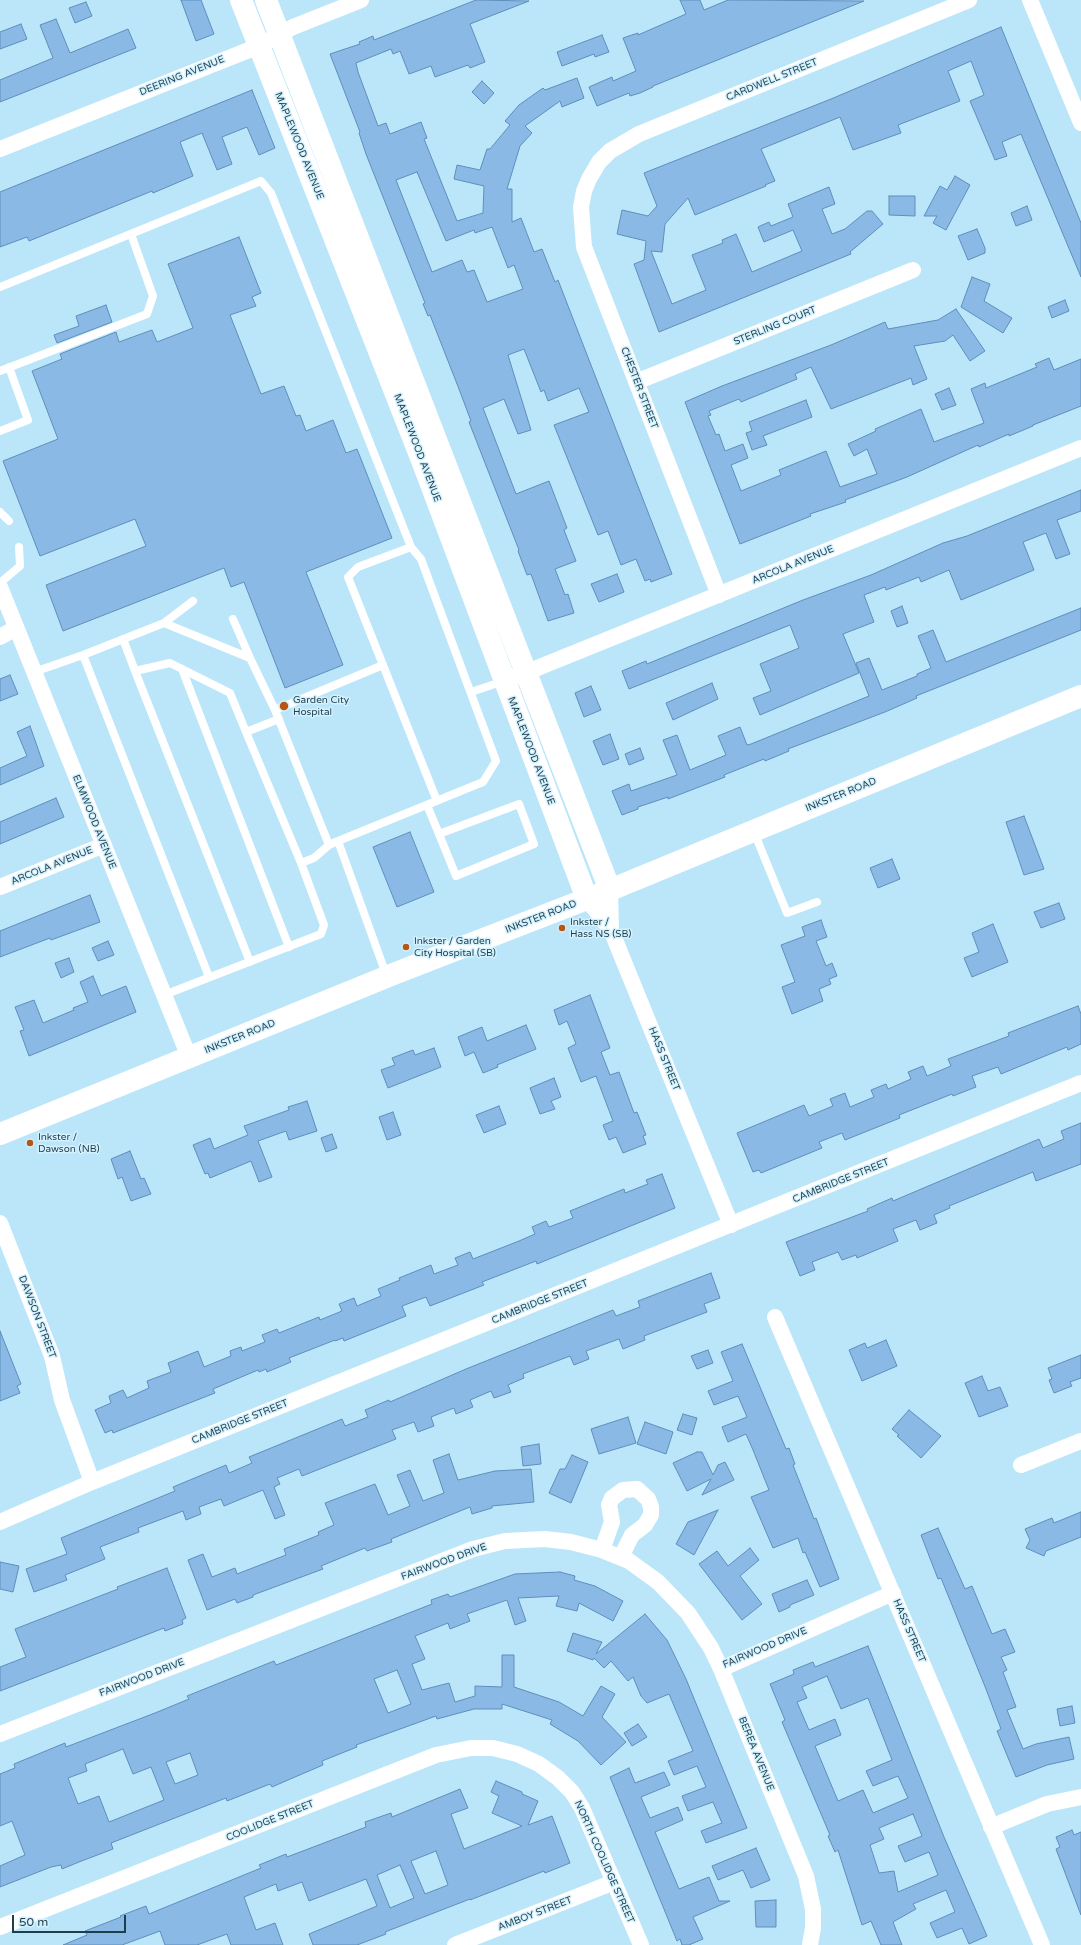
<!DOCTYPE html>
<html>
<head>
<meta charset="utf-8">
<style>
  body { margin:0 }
  #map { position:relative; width:1081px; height:1945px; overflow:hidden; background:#bbe6fa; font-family:"Varela Round",sans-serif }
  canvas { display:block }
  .scale { position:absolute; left:12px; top:1915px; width:114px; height:18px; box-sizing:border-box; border:2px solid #1f3e4b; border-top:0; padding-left:5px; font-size:12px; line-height:14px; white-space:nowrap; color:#1f3e4b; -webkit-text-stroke:3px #d4f1fe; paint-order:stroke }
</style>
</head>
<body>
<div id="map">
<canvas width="1081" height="1945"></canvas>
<div class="scale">50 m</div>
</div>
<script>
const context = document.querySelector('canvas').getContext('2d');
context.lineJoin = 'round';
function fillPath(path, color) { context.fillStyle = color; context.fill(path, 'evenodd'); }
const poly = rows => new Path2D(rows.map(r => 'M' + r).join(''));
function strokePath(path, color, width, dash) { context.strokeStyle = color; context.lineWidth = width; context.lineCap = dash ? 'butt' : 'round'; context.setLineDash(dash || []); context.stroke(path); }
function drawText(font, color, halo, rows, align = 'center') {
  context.font = font + ' "Varela Round",sans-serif'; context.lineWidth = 3; context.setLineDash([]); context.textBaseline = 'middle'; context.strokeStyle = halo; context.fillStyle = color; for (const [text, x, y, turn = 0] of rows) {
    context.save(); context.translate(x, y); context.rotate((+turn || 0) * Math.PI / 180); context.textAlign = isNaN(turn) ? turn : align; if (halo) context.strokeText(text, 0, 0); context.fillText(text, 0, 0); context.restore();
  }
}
const building = poly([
  [181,0,201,0,214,34,196,41,181,0],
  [476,0,529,1,470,24,485,62,470,68,468,65,435,77,431,66,409,74,400,51,393,54,391,49,356,63,358,72,378,126,386,123,390,134,421,122,427,138,424,139,457,221,483,213,484,186,454,179,457,165,480,170,487,149,490,149,510,125,505,121,519,105,543,88,545,90,577,78,584,98,562,107,560,101,525,126,532,133,520,146,507,189,512,189,512,222,521,218,534,252,542,249,555,282,558,280,672,574,651,582,650,579,645,581,636,559,621,565,608,531,598,535,554,425,589,412,579,388,548,401,544,390,541,392,524,349,508,355,531,430,518,434,504,399,483,408,516,494,549,481,567,528,564,530,576,561,555,569,565,595,568,594,574,613,548,621,531,574,527,575,518,551,519,550,469,422,471,421,459,389,430,315,428,316,423,304,425,303,366,154,359,133,360,132,330,54,360,44,359,42,373,36,374,40,476,0],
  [417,172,446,241,474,230,475,233,492,227,508,268,514,265,523,289,487,302,474,270,467,272,462,260,432,272,396,180,417,172],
  [680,0,700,0,704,10,728,0,864,1,653,86,653,87,640,93,630,96,629,93,597,106,589,87,612,77,613,81,636,71,623,38,638,33,638,35,686,14,680,0],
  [86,2,92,16,75,23,69,8,86,2],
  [56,19,70,53,128,29,136,48,0,102,0,80,53,58,40,25,56,19],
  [21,24,27,39,0,49,0,32,21,24],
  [1001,27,1081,223,1081,277,1021,134,1002,142,1007,156,995,160,970,101,984,95,971,61,948,71,960,101,898,125,901,133,853,150,840,117,761,149,775,181,765,185,766,186,695,215,688,198,665,224,662,252,651,251,672,304,706,290,692,255,723,243,722,240,736,234,752,272,802,251,793,230,764,242,758,227,769,222,771,226,793,217,788,204,829,187,835,204,822,209,832,234,845,229,867,211,872,211,883,224,850,252,851,254,659,332,634,264,644,260,646,241,617,234,622,210,648,216,657,206,644,173,831,99,1001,27],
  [602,35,609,52,595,57,594,54,562,66,557,52,602,35],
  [482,81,494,93,484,104,472,92,482,81],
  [252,90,275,148,259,155,247,127,222,137,232,164,217,170,202,133,180,142,193,176,153,193,152,191,29,241,27,237,0,247,0,192,252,90],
  [955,176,970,185,946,230,933,223,937,216,924,216,940,186,947,190,955,176],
  [889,196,915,196,915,216,889,215,889,196],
  [1027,206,1032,220,1016,226,1011,213,1027,206],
  [977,229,985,248,985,253,968,260,958,236,977,229],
  [239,237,261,293,252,297,256,306,230,315,261,394,284,386,296,416,300,415,306,431,333,420,346,453,357,449,392,538,306,572,343,665,285,688,244,582,231,587,224,568,63,631,46,585,146,546,135,519,40,556,3,461,58,439,32,371,62,359,60,354,116,332,119,342,152,330,157,342,193,328,168,264,239,237],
  [972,277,990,284,984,301,1012,318,1003,333,961,307,972,277],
  [1065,300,1069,311,1052,318,1048,307,1065,300],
  [106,305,112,322,57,343,54,335,79,326,76,316,106,305],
  [956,309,985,351,970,361,953,335,945,341,914,346,927,379,913,385,911,378,831,409,811,367,795,374,797,379,741,402,739,399,709,411,711,415,708,416,716,435,719,434,725,451,743,444,748,458,731,465,741,491,781,475,779,470,826,451,840,487,877,474,867,449,854,456,848,444,876,431,875,429,921,409,934,442,984,423,971,389,985,383,986,388,1037,367,1035,364,1049,358,1054,370,1081,359,1081,406,1033,425,1033,426,1009,436,1009,434,979,447,978,445,907,477,845,500,846,502,810,514,811,516,740,544,685,402,722,386,831,345,885,322,888,329,938,320,956,309],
  [949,388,956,405,942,410,935,394,949,388],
  [806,400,812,417,763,436,767,445,752,450,746,433,752,431,749,422,806,400],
  [1081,490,1081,511,1057,520,1070,554,1056,559,1046,533,1023,542,1034,570,961,600,949,570,921,582,919,577,886,590,885,587,864,595,874,622,843,634,859,673,760,715,753,698,771,691,760,664,799,648,790,625,629,689,622,671,646,661,647,664,803,600,871,575,943,543,967,536,1081,490],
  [617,574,624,592,599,602,591,584,617,574],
  [902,606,908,623,897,627,891,611,902,606],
  [1081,608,1081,630,916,696,917,698,885,712,788,749,789,751,765,761,764,759,724,775,725,777,712,782,668,799,668,797,638,807,638,809,622,815,612,791,629,784,631,791,677,775,663,740,677,735,690,770,726,755,718,736,740,727,747,745,751,744,869,696,856,663,869,658,882,690,917,676,917,674,931,668,918,636,933,630,946,662,1081,608],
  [10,675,18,694,0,701,0,679,10,675],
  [712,683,718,699,673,720,666,703,712,683],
  [591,686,601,710,584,717,575,693,591,686],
  [30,726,44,766,0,785,0,768,27,756,17,732,30,726],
  [610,734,619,759,603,765,593,741,610,734],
  [640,748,644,759,629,765,625,754,640,748],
  [56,798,64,817,0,844,0,822,56,798],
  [1024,816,1044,869,1024,875,1006,822,1024,816],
  [410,832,434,892,397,907,373,847,410,832],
  [892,859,900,879,878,888,870,868,892,859],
  [90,895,100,922,51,940,50,938,0,957,0,931,90,895],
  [1059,903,1065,919,1041,928,1034,912,1059,903],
  [821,920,827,937,816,941,826,966,832,963,837,976,829,979,831,984,819,989,823,1001,792,1014,782,987,795,982,781,945,805,936,802,927,821,920],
  [993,924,1008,962,972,977,964,958,979,952,972,933,993,924],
  [108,941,114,955,98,961,92,948,108,941],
  [69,958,74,972,61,978,55,963,69,958],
  [93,976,101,996,126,986,136,1012,29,1056,20,1031,24,1030,15,1007,34,1000,43,1023,74,1010,73,1008,88,1002,80,982,93,976],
  [590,995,610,1048,601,1052,610,1075,619,1072,634,1113,637,1112,646,1135,643,1136,646,1144,623,1153,616,1137,609,1140,603,1125,613,1121,596,1076,581,1082,568,1048,576,1044,567,1021,559,1025,554,1010,590,995],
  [1078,1006,1081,1014,1081,1044,1068,1050,1067,1047,1001,1074,998,1067,972,1076,976,1087,953,1096,952,1094,899,1115,900,1118,845,1140,842,1133,819,1142,822,1148,761,1173,759,1170,753,1172,737,1133,804,1105,809,1116,833,1106,830,1099,845,1093,850,1107,874,1097,871,1090,886,1084,888,1089,911,1079,908,1072,923,1066,927,1076,951,1066,948,1059,1009,1036,1008,1033,1078,1006],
  [526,1025,536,1049,497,1065,498,1067,483,1073,474,1052,465,1056,458,1037,482,1027,487,1041,526,1025],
  [434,1048,441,1067,388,1088,381,1070,395,1065,392,1058,413,1050,415,1055,434,1048],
  [554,1078,561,1097,551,1101,555,1109,540,1114,530,1088,554,1078],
  [307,1101,317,1131,289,1140,286,1131,258,1141,272,1177,259,1182,251,1161,210,1178,208,1173,205,1174,193,1145,210,1138,214,1149,248,1135,244,1126,289,1110,288,1107,307,1101],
  [499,1106,506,1124,484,1133,476,1115,499,1106],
  [393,1112,401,1135,387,1140,379,1117,393,1112],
  [1081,1123,1081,1164,1036,1181,1033,1172,949,1206,950,1208,934,1215,937,1223,920,1230,916,1220,893,1229,898,1241,857,1258,856,1255,842,1260,838,1252,812,1262,815,1270,800,1276,786,1242,868,1211,867,1209,892,1198,893,1201,1039,1139,1043,1148,1064,1139,1061,1131,1081,1123],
  [332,1134,337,1148,326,1152,321,1138,332,1134],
  [130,1151,141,1179,144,1178,151,1194,131,1201,122,1177,118,1179,111,1159,130,1151],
  [662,1174,675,1208,537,1264,536,1261,482,1282,484,1285,430,1306,426,1297,402,1306,406,1316,344,1341,343,1338,335,1341,335,1340,289,1358,291,1362,267,1372,266,1369,259,1372,258,1370,213,1389,215,1393,113,1433,112,1430,105,1433,95,1410,111,1403,109,1396,123,1390,127,1398,149,1388,147,1381,171,1372,168,1363,198,1351,204,1367,231,1356,230,1351,241,1347,242,1351,265,1342,262,1335,277,1329,279,1333,319,1317,320,1320,342,1311,339,1304,354,1298,357,1306,381,1296,378,1289,400,1280,399,1278,431,1265,434,1274,458,1265,455,1258,470,1252,473,1259,519,1241,535,1234,532,1227,546,1221,549,1227,573,1218,570,1211,624,1189,625,1193,648,1184,646,1180,662,1174],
  [711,1273,720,1298,704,1304,707,1312,644,1336,645,1340,623,1349,619,1339,586,1351,589,1359,574,1365,570,1356,523,1374,524,1378,508,1385,511,1392,494,1398,491,1391,470,1400,473,1407,456,1414,454,1408,431,1417,434,1426,418,1432,414,1422,392,1430,396,1439,302,1476,299,1469,277,1478,280,1484,274,1487,285,1515,275,1519,263,1490,224,1506,221,1499,199,1507,201,1514,186,1520,183,1511,138,1528,139,1532,100,1547,105,1559,65,1575,67,1580,34,1592,26,1569,67,1554,61,1538,175,1491,173,1487,226,1465,229,1473,252,1463,249,1457,342,1419,345,1426,368,1417,365,1410,389,1400,390,1402,466,1369,613,1310,616,1316,640,1307,638,1301,711,1273],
  [0,1331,21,1384,17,1386,20,1393,0,1401,0,1331],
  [886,1340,897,1366,862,1381,849,1350,865,1343,867,1348,886,1340],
  [742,1344,786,1449,789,1448,795,1464,793,1465,814,1519,816,1518,839,1579,820,1587,805,1552,803,1553,798,1538,773,1548,751,1497,769,1490,753,1450,746,1434,728,1442,722,1427,747,1417,738,1396,714,1405,708,1391,733,1381,721,1352,742,1344],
  [708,1350,713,1363,697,1369,691,1356,708,1350],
  [1081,1355,1081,1378,1070,1382,1072,1386,1054,1393,1049,1380,1052,1379,1048,1368,1081,1355],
  [982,1376,988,1391,1000,1387,1008,1406,979,1417,965,1383,982,1376],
  [909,1410,941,1436,921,1458,897,1436,899,1435,892,1429,909,1410],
  [683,1414,697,1418,692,1435,677,1430,683,1414],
  [628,1417,636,1443,599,1454,591,1429,628,1417],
  [645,1422,673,1432,666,1454,637,1444,645,1422],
  [539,1444,541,1464,523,1466,521,1447,539,1444],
  [697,1452,702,1452,713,1475,718,1465,725,1462,734,1480,702,1495,711,1479,687,1491,673,1463,697,1452],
  [449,1454,458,1480,495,1471,531,1469,534,1502,492,1506,492,1508,472,1514,470,1507,391,1539,392,1542,367,1551,365,1548,321,1566,323,1569,253,1595,253,1597,237,1603,235,1599,207,1610,188,1560,203,1554,212,1577,235,1568,237,1574,286,1555,284,1549,319,1535,318,1532,334,1525,325,1503,375,1484,388,1515,410,1506,397,1475,410,1470,423,1501,444,1493,433,1460,449,1454],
  [572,1455,588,1462,571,1503,549,1493,560,1469,565,1469,572,1455],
  [718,1510,694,1555,676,1544,688,1522,718,1510],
  [1081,1512,1081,1537,1046,1551,1044,1556,1026,1548,1030,1540,1025,1529,1052,1518,1054,1523,1081,1512],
  [938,1528,965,1589,972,1586,992,1634,1005,1629,1015,1652,1001,1657,1007,1670,1003,1672,1016,1707,1007,1710,1023,1749,1036,1744,1069,1737,1074,1759,1047,1765,1016,1777,997,1731,1001,1729,986,1689,941,1578,938,1579,921,1535,938,1528],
  [750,1548,759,1560,740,1576,762,1604,742,1620,699,1564,717,1551,728,1566,750,1548],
  [0,1562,19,1566,13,1592,0,1589,0,1562],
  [167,1568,186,1618,182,1620,183,1624,165,1631,164,1628,0,1691,0,1667,26,1657,15,1629,118,1589,117,1587,167,1568],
  [560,1572,575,1576,574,1580,595,1586,623,1601,613,1621,579,1603,577,1611,556,1606,559,1596,518,1598,526,1621,515,1625,507,1600,467,1614,470,1621,450,1629,448,1623,415,1636,425,1659,412,1664,422,1690,449,1683,455,1702,475,1696,475,1686,502,1687,502,1655,514,1655,514,1687,559,1702,583,1716,601,1686,615,1694,602,1717,626,1742,601,1765,578,1741,550,1724,552,1720,502,1704,502,1709,474,1709,437,1719,436,1716,356,1745,357,1747,322,1761,323,1765,288,1780,272,1787,270,1784,227,1801,226,1798,111,1843,113,1849,79,1862,62,1869,61,1865,51,1867,0,1887,0,1866,25,1855,12,1821,0,1826,0,1774,15,1768,14,1764,65,1743,66,1747,155,1713,189,1699,187,1696,274,1661,276,1665,432,1604,431,1600,448,1594,450,1597,515,1574,560,1572],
  [397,1670,411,1704,388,1713,374,1679,397,1670],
  [123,1749,133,1774,151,1767,164,1800,109,1822,99,1796,78,1804,68,1778,87,1771,85,1764,123,1749],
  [190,1753,198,1775,175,1784,166,1762,190,1753],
  [807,1580,814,1595,790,1605,790,1607,779,1612,772,1594,807,1580],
  [645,1614,667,1640,686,1679,747,1828,706,1843,701,1831,722,1823,713,1802,688,1811,682,1796,706,1787,697,1766,674,1775,668,1761,693,1751,669,1694,647,1703,641,1696,633,1677,628,1681,611,1661,604,1668,594,1658,593,1660,567,1651,573,1633,602,1642,596,1654,645,1614],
  [868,1646,944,1837,987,1936,969,1944,962,1928,937,1938,930,1923,955,1912,946,1890,913,1904,916,1909,893,1922,902,1945,881,1945,871,1921,862,1925,838,1850,835,1852,828,1836,830,1835,782,1722,785,1720,770,1684,794,1674,793,1670,813,1662,815,1667,868,1646],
  [827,1676,841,1709,868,1698,892,1760,866,1771,873,1786,898,1776,908,1798,873,1813,863,1790,838,1801,815,1746,841,1735,835,1719,809,1730,797,1702,807,1698,802,1687,827,1676],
  [913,1814,922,1836,898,1846,905,1862,929,1852,938,1875,898,1892,894,1871,879,1873,870,1845,884,1839,879,1828,913,1814],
  [1072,1706,1075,1723,1060,1726,1057,1709,1072,1706],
  [638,1724,647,1737,632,1746,624,1733,638,1724],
  [629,1768,635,1783,664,1772,670,1785,641,1797,650,1818,678,1807,683,1820,655,1832,679,1889,709,1877,719,1901,730,1901,693,1917,703,1939,689,1945,682,1945,680,1939,677,1941,610,1777,629,1768],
  [496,1781,522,1792,522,1794,538,1801,528,1825,552,1816,570,1863,545,1873,544,1871,470,1900,470,1899,385,1932,386,1934,357,1945,313,1945,309,1934,377,1906,366,1879,309,1901,302,1882,278,1891,276,1884,244,1897,256,1930,275,1923,283,1945,231,1945,227,1934,197,1945,165,1945,160,1931,122,1945,63,1945,87,1935,85,1931,121,1917,120,1916,146,1906,149,1914,261,1868,259,1865,286,1854,287,1857,366,1827,365,1822,391,1813,392,1817,460,1789,468,1808,451,1814,464,1849,522,1826,492,1813,499,1796,491,1792,496,1781],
  [436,1851,448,1885,425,1894,411,1861,436,1851],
  [400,1865,414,1898,390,1908,377,1875,400,1865],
  [1072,1830,1074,1835,1081,1832,1081,1915,1056,1849,1060,1847,1056,1837,1072,1830],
  [756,1848,770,1880,751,1888,743,1870,718,1880,712,1866,756,1848],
  [776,1900,776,1927,756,1927,755,1901,776,1900]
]);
fillPath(building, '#8bb9e5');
strokePath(building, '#5d8ebc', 1);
strokePath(poly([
  [0,287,261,181,271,193,411,547,421,559,496,761,483,782,338,841,387,977],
  [0,371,147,314,153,296,131,234],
  [0,431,28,420,9,367],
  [0,512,9,521],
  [411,547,358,567,348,577,437,801],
  [0,583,20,566,19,547],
  [233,619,250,658],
  [164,623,193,601],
  [123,639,135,671,170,663,230,693,246,732,279,719],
  [83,655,209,977],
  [182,669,289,947],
  [135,671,250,962],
  [34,672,83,655,164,623,250,658,275,710,329,845,338,841],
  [471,692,504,681],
  [275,710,383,665],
  [427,805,439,834,456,876,534,844,519,804,439,834],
  [754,832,787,913,817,902],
  [301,863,314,858,329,845],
  [164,995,321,934,324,925,301,863,246,732]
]), '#fff', 8);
strokePath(poly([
  [1030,0,1081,123],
  [0,149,259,46,293,27,361,0],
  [636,382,913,270],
  [0,587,189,1057],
  [719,595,584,247,581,207,584,191,589,179,599,162,610,151,639,134,969,0],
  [0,637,16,628],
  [515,677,1081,448],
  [0,887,104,845],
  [610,890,611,930,731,1225],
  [587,899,611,930],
  [0,1223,52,1356,62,1400,92,1482],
  [775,1317,1042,1945],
  [1021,1465,1081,1441],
  [0,1522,92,1482,1081,1083],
  [602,1550,612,1522,609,1505,612,1498,623,1490,637,1489,648,1499,651,1507,651,1515,645,1525,632,1535,621,1557],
  [721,1669,893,1593],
  [0,1734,473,1549,505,1541,545,1539,571,1542,602,1550,629,1561,658,1582,688,1613,711,1648,721,1669,806,1876,813,1909,813,1928,810,1945],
  [991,1827,1047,1804,1081,1797],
  [0,1927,436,1755,471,1748,493,1748,517,1754,539,1764,558,1778,572,1792,582,1808,641,1945],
  [455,1945,614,1882]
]), '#fff', 16);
strokePath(poly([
  [241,0,423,463,587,899],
  [266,0,610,890],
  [0,1134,396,973,610,890,1081,696]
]), '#fff', 22);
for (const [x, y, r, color] of [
  [284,706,5,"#b65514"],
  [562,928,4,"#b65514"],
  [406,947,4,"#b65514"],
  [30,1143,4,"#b65514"]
]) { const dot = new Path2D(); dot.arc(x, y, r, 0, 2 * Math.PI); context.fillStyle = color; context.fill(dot); strokePath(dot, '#d4f1fe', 1.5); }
drawText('10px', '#1f3e4b', '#d4f1fe', [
  ["DEERING AVENUE",182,76,-22],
  ["CARDWELL STREET",772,80,-22],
  ["MAPLEWOOD AVENUE",299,146,68],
  ["STERLING COURT",775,326,-22],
  ["CHESTER STREET",639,388,69],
  ["MAPLEWOOD AVENUE",417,448,69],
  ["ARCOLA AVENUE",793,565,-22],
  ["MAPLEWOOD AVENUE",531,751,69],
  ["INKSTER ROAD",841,795,-22],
  ["ELMWOOD AVENUE",94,822,68],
  ["ARCOLA AVENUE",52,866,-22],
  ["INKSTER ROAD",541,917,-21],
  ["INKSTER ROAD",240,1037,-22],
  ["HASS STREET",664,1059,68],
  ["CAMBRIDGE STREET",841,1181,-22],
  ["CAMBRIDGE STREET",540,1302,-22],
  ["DAWSON STREET",37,1317,69],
  ["CAMBRIDGE STREET",240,1422,-22],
  ["FAIRWOOD DRIVE",444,1562,-20],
  ["HASS STREET",909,1631,67],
  ["FAIRWOOD DRIVE",765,1648,-23],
  ["FAIRWOOD DRIVE",142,1678,-21],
  ["BEREA AVENUE",756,1754,68],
  ["COOLIDGE STREET",270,1821,-22],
  ["NORTH COOLIDGE STREET",604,1862,66],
  ["AMBOY STREET",535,1914,-21]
]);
drawText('10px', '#1f3e4b', '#d4f1fe', [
  ["Garden City",293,700],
  ["Hospital",293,712],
  ["Inkster /",570,922],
  ["Hass NS (SB)",570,934],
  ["Inkster / Garden",414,941],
  ["City Hospital (SB)",414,953],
  ["Inkster /",38,1137],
  ["Dawson (NB)",38,1149]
], 'left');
</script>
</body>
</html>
